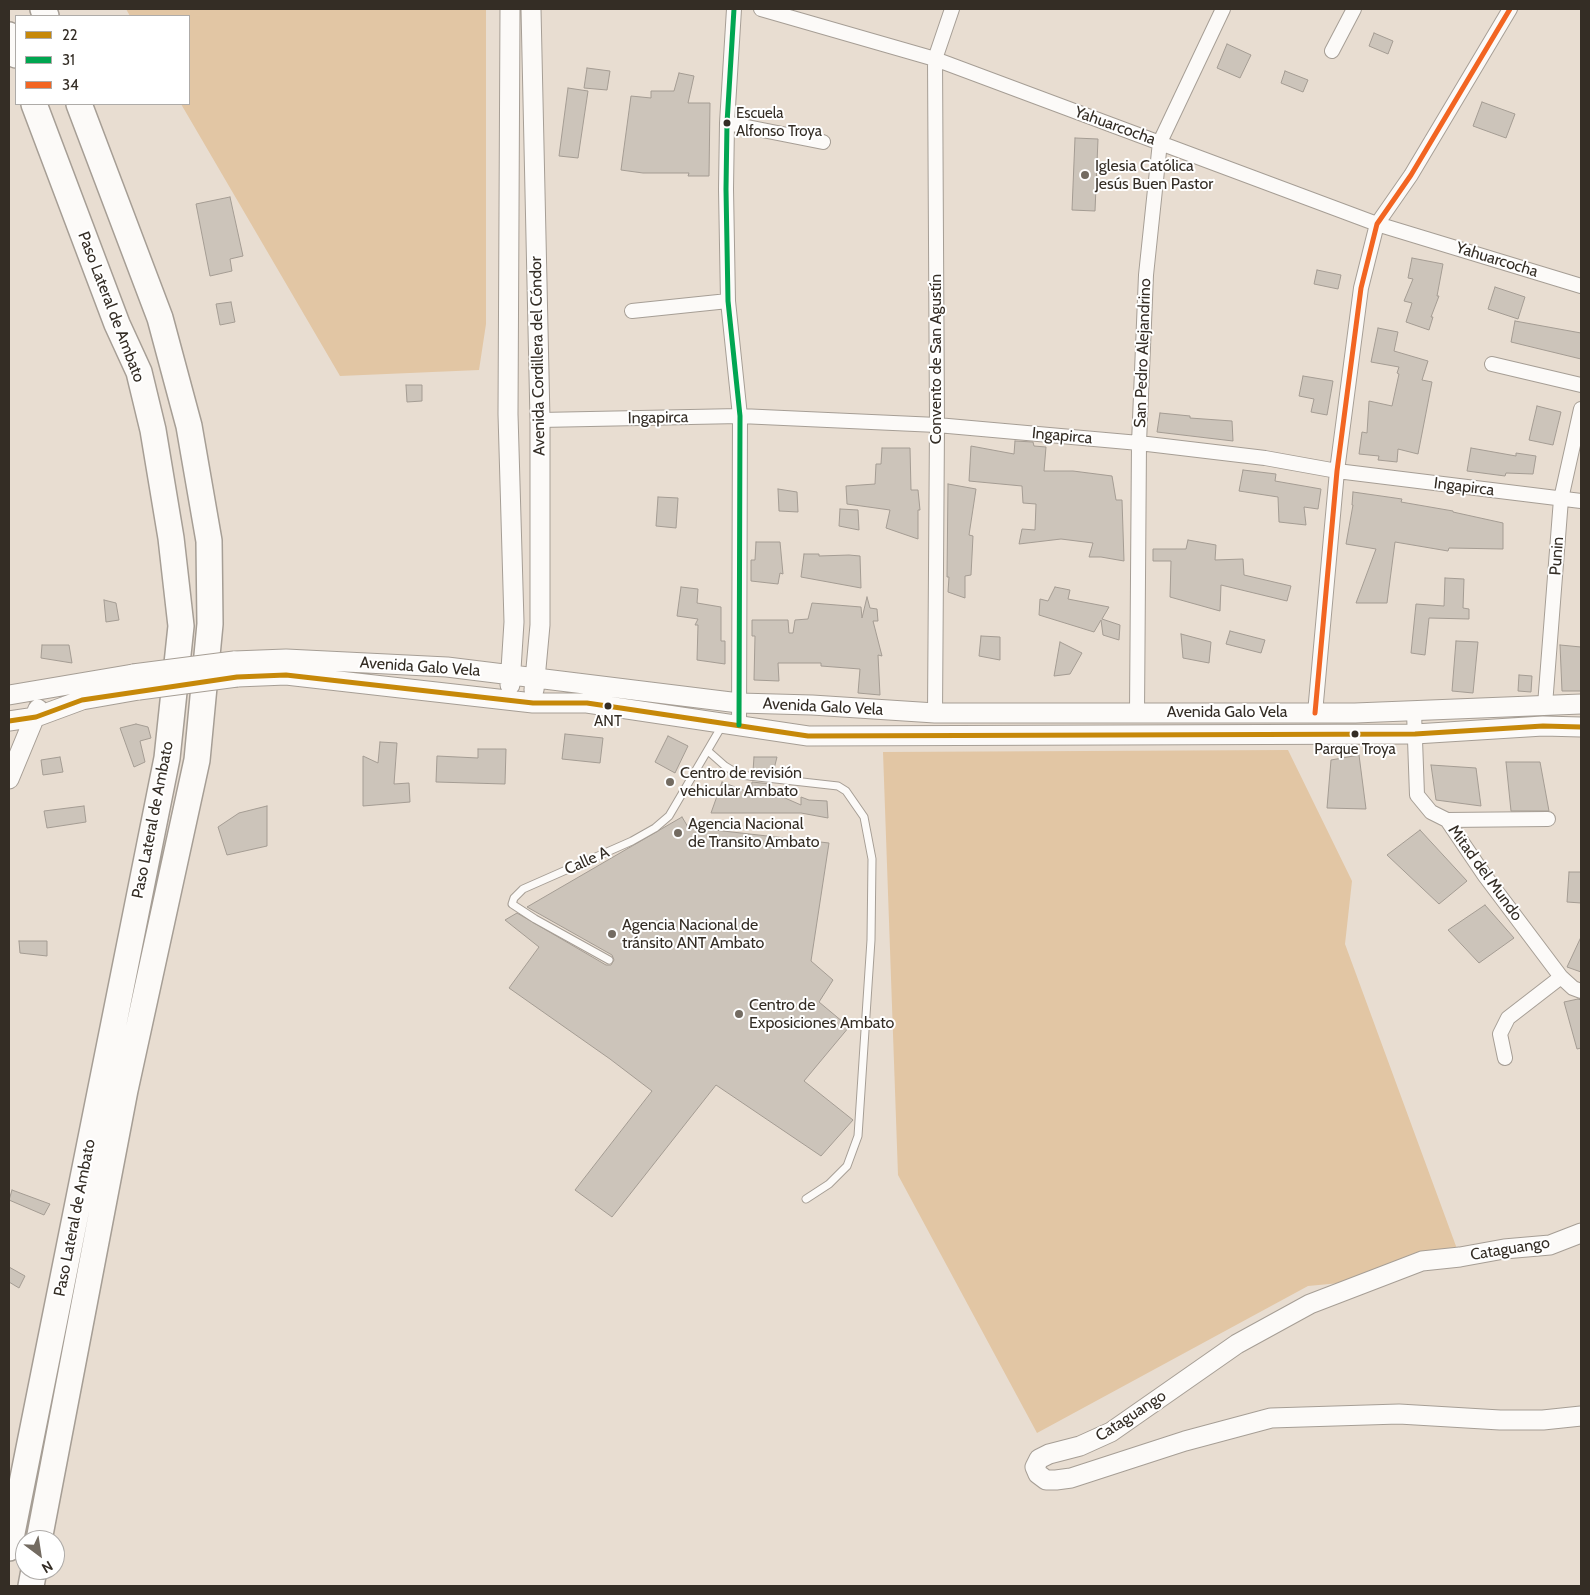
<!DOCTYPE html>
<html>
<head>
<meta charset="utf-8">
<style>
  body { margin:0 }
  #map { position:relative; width:1590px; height:1595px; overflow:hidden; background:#e8ddd1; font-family:Cabin,sans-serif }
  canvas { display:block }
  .frame { position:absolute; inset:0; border:10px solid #342d25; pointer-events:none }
  .legend { position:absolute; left:15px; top:15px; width:175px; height:90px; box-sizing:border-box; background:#fff; border:1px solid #aeaba8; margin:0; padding:6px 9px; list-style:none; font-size:15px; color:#342d25 }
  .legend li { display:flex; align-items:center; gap:10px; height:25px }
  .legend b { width:25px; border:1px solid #aeaba8 }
  .north { position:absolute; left:15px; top:1530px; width:50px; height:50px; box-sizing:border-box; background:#fff; border:1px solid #aeaba8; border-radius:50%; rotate:149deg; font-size:14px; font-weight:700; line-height:20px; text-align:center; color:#342d25 }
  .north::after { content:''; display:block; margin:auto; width:18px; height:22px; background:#736b61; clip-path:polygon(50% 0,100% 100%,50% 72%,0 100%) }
</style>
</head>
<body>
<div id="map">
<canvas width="1590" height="1595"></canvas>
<div class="frame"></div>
<ul class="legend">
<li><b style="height:6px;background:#c68809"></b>22</li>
<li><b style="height:6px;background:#00a651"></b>31</li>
<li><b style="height:6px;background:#f26522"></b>34</li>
</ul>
<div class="north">N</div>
</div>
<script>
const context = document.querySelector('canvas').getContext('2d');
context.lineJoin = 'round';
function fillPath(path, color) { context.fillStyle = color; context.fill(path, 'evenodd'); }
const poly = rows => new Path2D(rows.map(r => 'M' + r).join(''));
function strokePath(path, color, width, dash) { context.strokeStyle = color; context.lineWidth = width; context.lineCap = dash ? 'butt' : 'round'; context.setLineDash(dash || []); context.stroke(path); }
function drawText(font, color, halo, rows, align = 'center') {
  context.font = font + ' Cabin,sans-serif'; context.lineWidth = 4; context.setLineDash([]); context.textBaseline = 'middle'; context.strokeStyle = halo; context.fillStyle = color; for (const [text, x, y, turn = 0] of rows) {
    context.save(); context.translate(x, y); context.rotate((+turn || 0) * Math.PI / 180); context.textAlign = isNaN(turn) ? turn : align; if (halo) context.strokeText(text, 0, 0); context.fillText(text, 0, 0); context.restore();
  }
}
fillPath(poly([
  [126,9,486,9,486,324,479,370,340,376,181,104,189,104,189,16,130,16],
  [1288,750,1352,881,1345,944,1460,1257,1372,1280,1308,1286,1037,1433,898,1175,883,752]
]), '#e2c6a4');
const building = poly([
  [1374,33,1393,41,1388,54,1369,46,1374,33],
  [1227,44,1251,55,1240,78,1217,68,1227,44],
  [587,68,610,71,607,90,584,88,587,68],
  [1285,71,1308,80,1303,92,1281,83,1285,71],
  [679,73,694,76,688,103,710,103,709,176,688,176,689,173,643,173,621,170,631,96,651,98,651,91,674,91,679,73],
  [568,88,588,91,578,158,559,156,568,88],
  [1482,102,1515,114,1506,138,1473,126,1482,102],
  [1075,138,1098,139,1095,211,1072,210,1075,138],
  [230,197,243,256,230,259,232,271,210,276,196,204,230,197],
  [1412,258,1443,264,1437,296,1439,296,1431,317,1433,317,1429,330,1406,322,1412,303,1404,301,1413,279,1408,278,1412,258],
  [1317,270,1341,275,1338,289,1314,284,1317,270],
  [1495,287,1525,297,1518,319,1488,309,1495,287],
  [231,302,235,322,220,325,216,304,231,302],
  [1515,321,1581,333,1581,359,1511,342,1515,321],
  [1378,328,1398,332,1394,351,1428,361,1422,380,1432,382,1418,454,1398,449,1397,462,1378,460,1379,456,1359,454,1362,432,1367,433,1369,401,1392,406,1399,374,1397,373,1399,367,1371,362,1378,328],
  [1303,376,1333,381,1327,415,1311,412,1314,399,1299,396,1303,376],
  [406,385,422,385,422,401,407,402,406,385],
  [1537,406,1561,412,1553,445,1529,440,1537,406],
  [1160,413,1190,416,1190,418,1232,421,1233,441,1157,432,1160,413],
  [1015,441,1033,442,1034,446,1046,447,1044,471,1073,471,1112,476,1116,500,1122,500,1124,561,1101,557,1089,557,1093,543,1061,539,1019,544,1022,529,1035,530,1036,504,1023,503,1022,486,969,481,971,446,1014,454,1015,441],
  [882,448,910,448,911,490,918,490,920,510,918,510,918,539,886,528,890,510,847,504,846,486,875,484,876,464,881,464,882,448],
  [1471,448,1516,456,1516,453,1536,456,1533,474,1506,473,1505,476,1467,471,1471,448],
  [1243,470,1276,474,1275,481,1321,489,1318,509,1304,507,1306,525,1279,522,1278,497,1239,491,1243,470],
  [948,484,976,489,969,535,973,536,971,575,965,576,965,598,948,592,949,577,947,577,948,484],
  [778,489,797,492,798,512,779,511,778,489],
  [1353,492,1402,499,1401,502,1453,511,1453,512,1503,523,1503,549,1449,548,1448,551,1395,542,1387,603,1356,603,1376,549,1346,544,1353,505,1352,505,1353,492],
  [658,497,678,498,676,528,656,526,658,497],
  [840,509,858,510,859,530,839,526,840,509],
  [1188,540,1216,545,1215,560,1243,559,1244,575,1291,586,1287,601,1221,585,1220,611,1170,597,1171,561,1153,561,1153,549,1186,549,1188,540],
  [756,542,780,542,783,574,780,573,778,584,751,581,751,560,755,560,756,542],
  [804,554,819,554,819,556,849,555,860,556,861,588,801,577,804,554],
  [1445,578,1464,579,1463,608,1469,609,1469,619,1429,618,1425,655,1411,653,1416,604,1444,606,1445,578],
  [681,587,698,589,697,603,721,607,721,641,725,641,725,664,697,660,698,625,695,625,698,619,677,616,681,587],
  [1055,587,1070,590,1068,599,1109,607,1102,619,1120,625,1119,640,1103,635,1101,620,1094,632,1039,615,1040,599,1048,601,1055,587],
  [867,597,870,608,877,609,878,621,873,621,882,656,878,655,880,695,858,693,860,669,821,666,821,663,778,663,779,681,754,680,755,636,752,636,752,620,788,620,789,633,793,633,795,620,808,619,812,603,861,607,862,618,867,597],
  [104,600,116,603,119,620,106,622,104,600],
  [1230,631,1265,640,1261,653,1226,644,1230,631],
  [1181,634,1211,642,1209,663,1183,658,1181,634],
  [981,636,1000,637,1000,660,979,656,981,636],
  [1456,641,1478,642,1473,693,1452,691,1456,641],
  [1060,642,1082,653,1070,674,1054,676,1060,642],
  [42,645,69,645,72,663,41,658,42,645],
  [1560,645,1581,647,1581,691,1562,691,1560,645],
  [1519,675,1532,676,1531,692,1518,691,1519,675],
  [136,724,148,727,151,738,140,741,145,762,134,767,120,728,136,724],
  [565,734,603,738,600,763,562,759,565,734],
  [668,736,688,746,675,773,655,762,668,736],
  [380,742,397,743,394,784,409,783,410,802,363,806,363,756,378,763,380,742],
  [478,749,506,749,505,784,436,782,437,756,478,758,478,749],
  [1359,755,1366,809,1327,808,1331,760,1359,755],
  [60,757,63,772,43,775,41,760,60,757],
  [754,757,777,757,773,773,753,771,754,757],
  [1506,762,1540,762,1549,811,1511,811,1506,762],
  [1431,765,1476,768,1481,806,1436,800,1431,765],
  [722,782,751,793,752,782,771,784,769,791,801,805,801,797,809,800,827,801,828,818,801,813,711,813,722,782],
  [84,806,86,822,47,828,44,811,84,806],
  [267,806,267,846,227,855,218,827,239,813,267,806],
  [682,817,688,827,829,843,811,961,833,980,819,1002,849,1027,804,1081,853,1120,821,1156,716,1085,612,1217,575,1190,652,1091,610,1059,509,988,539,947,505,920,517,913,606,965,611,965,614,960,612,955,527,907,682,817],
  [1420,830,1467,881,1439,904,1387,855,1420,830],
  [1569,872,1581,872,1581,903,1567,902,1569,872],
  [1485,905,1514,938,1479,963,1448,930,1485,905],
  [1581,937,1581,972,1567,967,1581,937],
  [19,941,47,941,47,956,20,953,19,941],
  [1578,999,1581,1000,1581,1048,1577,1049,1564,1002,1578,999],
  [12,1190,50,1204,44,1215,9,1200,12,1190],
  [9,1267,25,1276,19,1288,9,1282,9,1267]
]);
fillPath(building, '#ccc4ba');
strokePath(building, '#a49c93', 1);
const lane = poly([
  [708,751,725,766,740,775,838,786,846,791,864,817,872,859,871,940,858,1136,847,1166,829,1184,806,1199],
  [609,960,535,919,512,904,514,898,523,889,632,841,655,828,669,816,723,724]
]);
const street = poly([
  [734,9,727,123,726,189,728,301,740,416,739,725],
  [761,9,935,59,1377,224,1581,286],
  [1332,51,1354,9],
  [727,123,823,142],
  [632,311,728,301],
  [1492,364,1581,385],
  [540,420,740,416,937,425,1139,443,1265,458,1337,471,1581,501],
  [1545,705,1561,499,1581,409],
  [1137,712,1139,443,1146,275,1160,142,1223,9],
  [1414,712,1417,795,1431,812,1447,820,1485,876,1561,977],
  [935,713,937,425,935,59,952,9],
  [1315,713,1337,471,1361,288,1377,224,1411,175,1510,9],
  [1447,820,1548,819],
  [1505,1058,1500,1034,1508,1018,1561,977,1573,988,1581,991]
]);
const secondary = poly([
  [510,9,508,414,514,622,510,685],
  [531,9,540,420,540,625,534,690],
  [234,661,286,659,447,667,739,703,812,705,935,713,1355,713,1581,704],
  [237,677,286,675,533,703,587,703,808,736,1415,734,1543,726,1581,727],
  [9,695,133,674],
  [9,721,36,717,82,700,139,690],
  [9,779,38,709],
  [1581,1233,1550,1245,1504,1249,1460,1257,1422,1261,1310,1304,1237,1344,1111,1432,1080,1446,1049,1454,1039,1459,1035,1467,1038,1474,1046,1480,1056,1480,1071,1478,1185,1441,1271,1418,1399,1414,1500,1420,1543,1420,1581,1416]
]);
const highway = poly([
  [43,9,46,16],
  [9,35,16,55],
  [39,1540,125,1090,197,760,210,624,209,541,189,426,160,318,79,104],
  [9,1548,167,758,181,626,171,538,153,430,139,372,117,324,34,104],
  [31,1586,34,1570]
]);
strokePath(lane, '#a69e95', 9);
strokePath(street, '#a69e95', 16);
strokePath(secondary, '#a69e95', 21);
strokePath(highway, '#a69e95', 28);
strokePath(lane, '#fcfaf8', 7);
strokePath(street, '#fcfaf8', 14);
strokePath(secondary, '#fcfaf8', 19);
strokePath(highway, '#fcfaf8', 25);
const secondaryBridge = poly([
  [133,674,234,661],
  [139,690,237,677]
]);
strokePath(secondaryBridge, '#a69e95', 21, []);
strokePath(secondaryBridge, '#fcfaf8', 19);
strokePath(poly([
  [9,721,36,717,82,700,237,677,286,675,533,703,587,703,808,736,1415,734,1543,726,1581,727]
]), '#c68809', 5);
strokePath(poly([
  [734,9,727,123,726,189,728,301,740,416,739,725]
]), '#00a651', 5);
strokePath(poly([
  [1315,713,1337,471,1361,288,1377,224,1411,175,1510,9]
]), '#f26522', 5);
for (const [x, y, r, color] of [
  [727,123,4.5,"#342d25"],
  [1085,175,5,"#736b61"],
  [608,706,4.5,"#342d25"],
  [1355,734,4.5,"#342d25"],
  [670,782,5,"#736b61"],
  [678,833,5,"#736b61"],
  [612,934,5,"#736b61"],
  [739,1014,5,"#736b61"]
]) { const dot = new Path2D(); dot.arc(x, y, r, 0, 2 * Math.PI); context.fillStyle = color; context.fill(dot); strokePath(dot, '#fff', 2); }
drawText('15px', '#342d25', '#fff', [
  ["Escuela",736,114,"left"],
  ["Alfonso Troya",736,132,"left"],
  ["ANT",608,722],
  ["Parque Troya",1355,750]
]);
drawText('16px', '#342d25', '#fff', [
  ["Yahuarcocha",1115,126,20],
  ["Yahuarcocha",1497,260,17],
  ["Paso Lateral de Ambato",111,307,69],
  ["San Pedro Alejandrino",1143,353,-88],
  ["Avenida Cordillera del Cóndor",538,356,-91],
  ["Convento de San Agustín",936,359,-90],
  ["Ingapirca",658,418,-1],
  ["Ingapirca",1062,436,5],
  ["Ingapirca",1464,487,7],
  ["Punin",1557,556,-86],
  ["Avenida Galo Vela",420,667,4],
  ["Avenida Galo Vela",823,707,3],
  ["Avenida Galo Vela",1227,712],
  ["Paso Lateral de Ambato",153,820,-79],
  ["Calle A",587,861,-24],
  ["Mitad del Mundo",1485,873,54],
  ["Paso Lateral de Ambato",75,1218,-79],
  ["Cataguango",1510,1249,-9],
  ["Cataguango",1131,1416,-33]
]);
drawText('16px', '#342d25', '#fff', [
  ["Iglesia Católica",1095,166],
  ["Jesús Buen Pastor",1095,184],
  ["Centro de revisión",680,773],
  ["vehicular Ambato",680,791],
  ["Agencia Nacional",688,824],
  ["de Transito Ambato",688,842],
  ["Agencia Nacional de",622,925],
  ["tránsito ANT Ambato",622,943],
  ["Centro de",749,1005],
  ["Exposiciones Ambato",749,1023]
], 'left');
</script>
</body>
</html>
